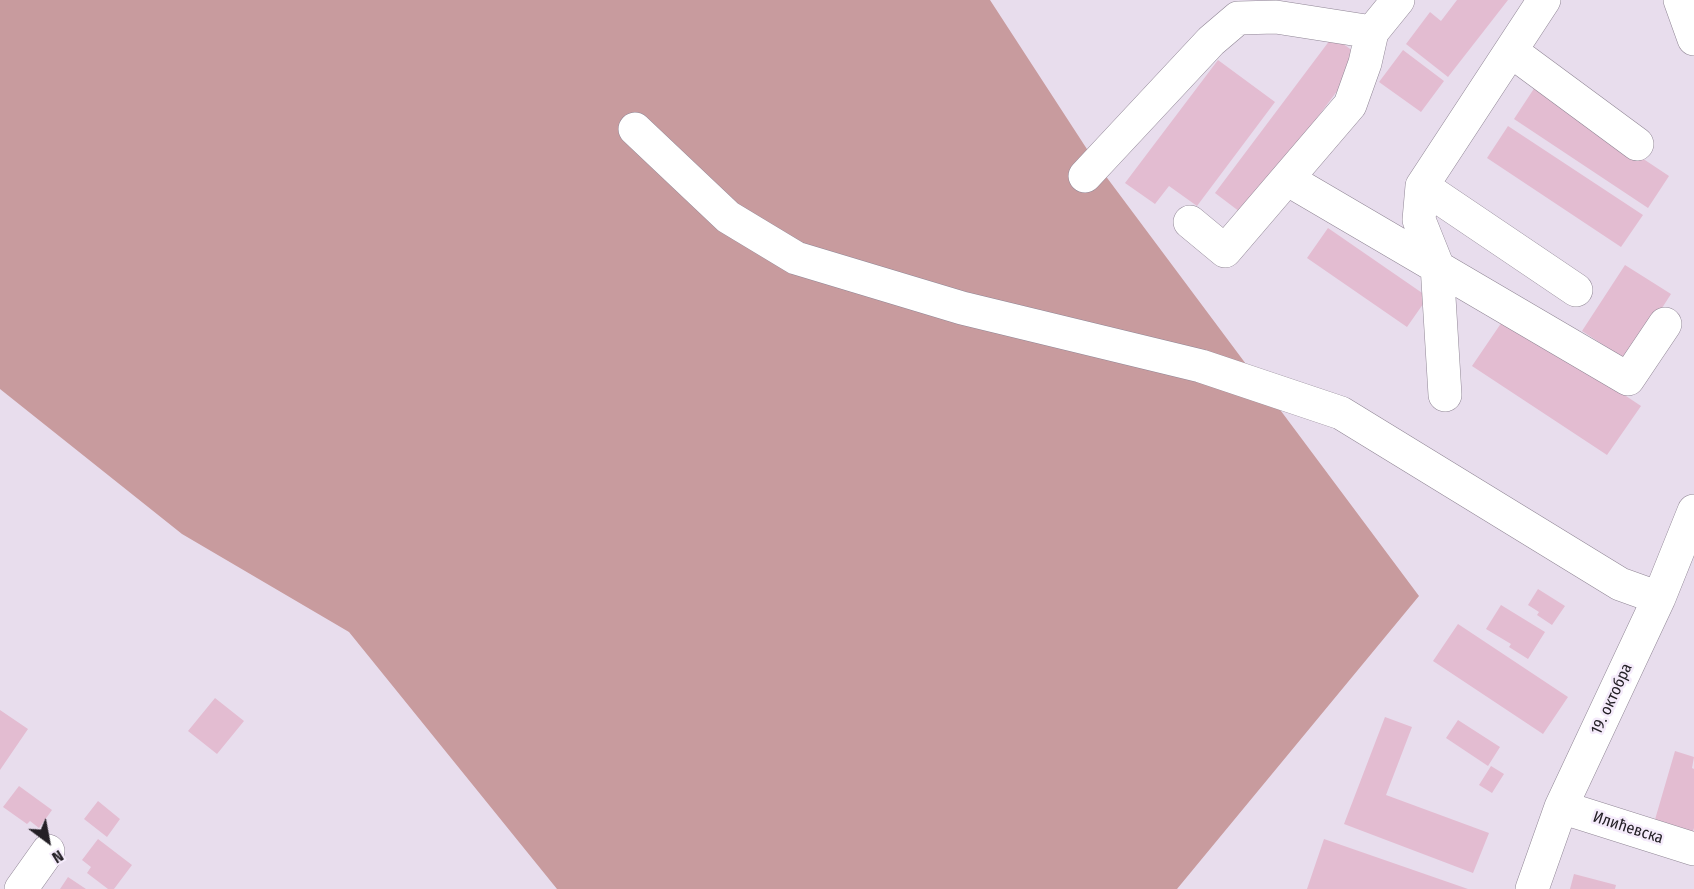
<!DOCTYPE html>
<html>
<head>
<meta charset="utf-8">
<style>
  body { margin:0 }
  #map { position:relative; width:1694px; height:889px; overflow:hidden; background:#e8dded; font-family:"Fira Sans Condensed",sans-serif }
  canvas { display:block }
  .north { position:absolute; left:18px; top:811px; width:60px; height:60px; -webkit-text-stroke:4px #f5ebfb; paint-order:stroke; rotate:148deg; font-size:16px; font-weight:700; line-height:24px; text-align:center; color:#242026 }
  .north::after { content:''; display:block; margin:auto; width:21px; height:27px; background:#242026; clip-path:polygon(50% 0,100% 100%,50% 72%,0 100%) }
</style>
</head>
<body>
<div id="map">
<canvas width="1694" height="889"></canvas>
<div class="north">N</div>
</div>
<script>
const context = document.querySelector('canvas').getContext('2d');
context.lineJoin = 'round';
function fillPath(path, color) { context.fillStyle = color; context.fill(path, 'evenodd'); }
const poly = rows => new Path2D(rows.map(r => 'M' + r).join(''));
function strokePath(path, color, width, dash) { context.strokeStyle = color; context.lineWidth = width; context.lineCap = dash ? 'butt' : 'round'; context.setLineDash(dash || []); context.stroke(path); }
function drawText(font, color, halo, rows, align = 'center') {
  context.font = font + ' "Fira Sans Condensed",sans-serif'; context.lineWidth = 5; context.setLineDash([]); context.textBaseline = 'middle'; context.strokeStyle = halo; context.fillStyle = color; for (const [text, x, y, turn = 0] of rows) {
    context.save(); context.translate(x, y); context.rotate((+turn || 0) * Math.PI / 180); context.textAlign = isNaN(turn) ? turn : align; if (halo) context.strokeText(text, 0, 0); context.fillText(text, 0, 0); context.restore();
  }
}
fillPath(poly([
  [0,0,990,0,1096,163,1419,596,1177,889,557,889,349,632,182,534,0,389]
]), '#c89b9e');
fillPath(poly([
  [1457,0,1508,0,1448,77,1406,44,1430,12,1441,21],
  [1333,36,1362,58,1244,215,1215,193],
  [1403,50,1444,81,1421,112,1379,82],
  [1218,60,1275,102,1197,206,1169,186,1155,204,1125,183],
  [1535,87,1669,176,1648,208,1514,119],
  [1508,126,1643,215,1621,247,1487,158],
  [1328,228,1428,297,1407,327,1307,258],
  [1625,265,1671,294,1628,361,1582,331],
  [1506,316,1641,406,1607,455,1472,366],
  [1538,589,1565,606,1552,625,1537,615,1539,612,1528,605],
  [1501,605,1545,632,1528,659,1509,647,1511,644,1486,629],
  [1458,624,1568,697,1543,734,1433,661],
  [215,698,244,721,217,754,188,731],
  [0,710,28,729,0,770],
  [1385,717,1412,727,1386,795,1489,833,1473,873,1344,824],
  [1458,720,1500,747,1488,766,1446,738],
  [1675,751,1694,757,1692,768,1694,769,1694,828,1692,834,1654,823],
  [1491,766,1504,774,1492,793,1479,785],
  [19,786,52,810,39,828,30,821,27,824,3,807],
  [98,801,120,819,107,837,84,819],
  [98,839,132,865,114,889,108,889,87,873,91,867,82,860],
  [1324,839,1468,889,1307,889],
  [1574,874,1616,885,1615,889,1570,889],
  [68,877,86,889,60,889]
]), '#e3bcd1');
const minor = poly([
  [1680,0,1694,39],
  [1511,51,1637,144],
  [635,129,728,217,796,258,962,308,1201,366,1341,413,1620,584,1659,598],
  [1085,176,1211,41,1238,18,1276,17,1372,32,1398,0],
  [1287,179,1628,379,1665,324],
  [1422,186,1576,290],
  [1190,222,1225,251,1350,105,1365,63,1372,32],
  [1445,395,1437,265,1419,220,1422,186,1544,0],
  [1561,807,1694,849],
  [21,889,48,851],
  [1532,889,1561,807,1659,598,1694,511]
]);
strokePath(minor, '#908695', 34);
strokePath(minor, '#fff', 33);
drawText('16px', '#242026', '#f5ebfb', [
  ["19. октобра",1612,699,-65],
  ["Илићевска",1628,828,18]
]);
</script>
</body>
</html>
